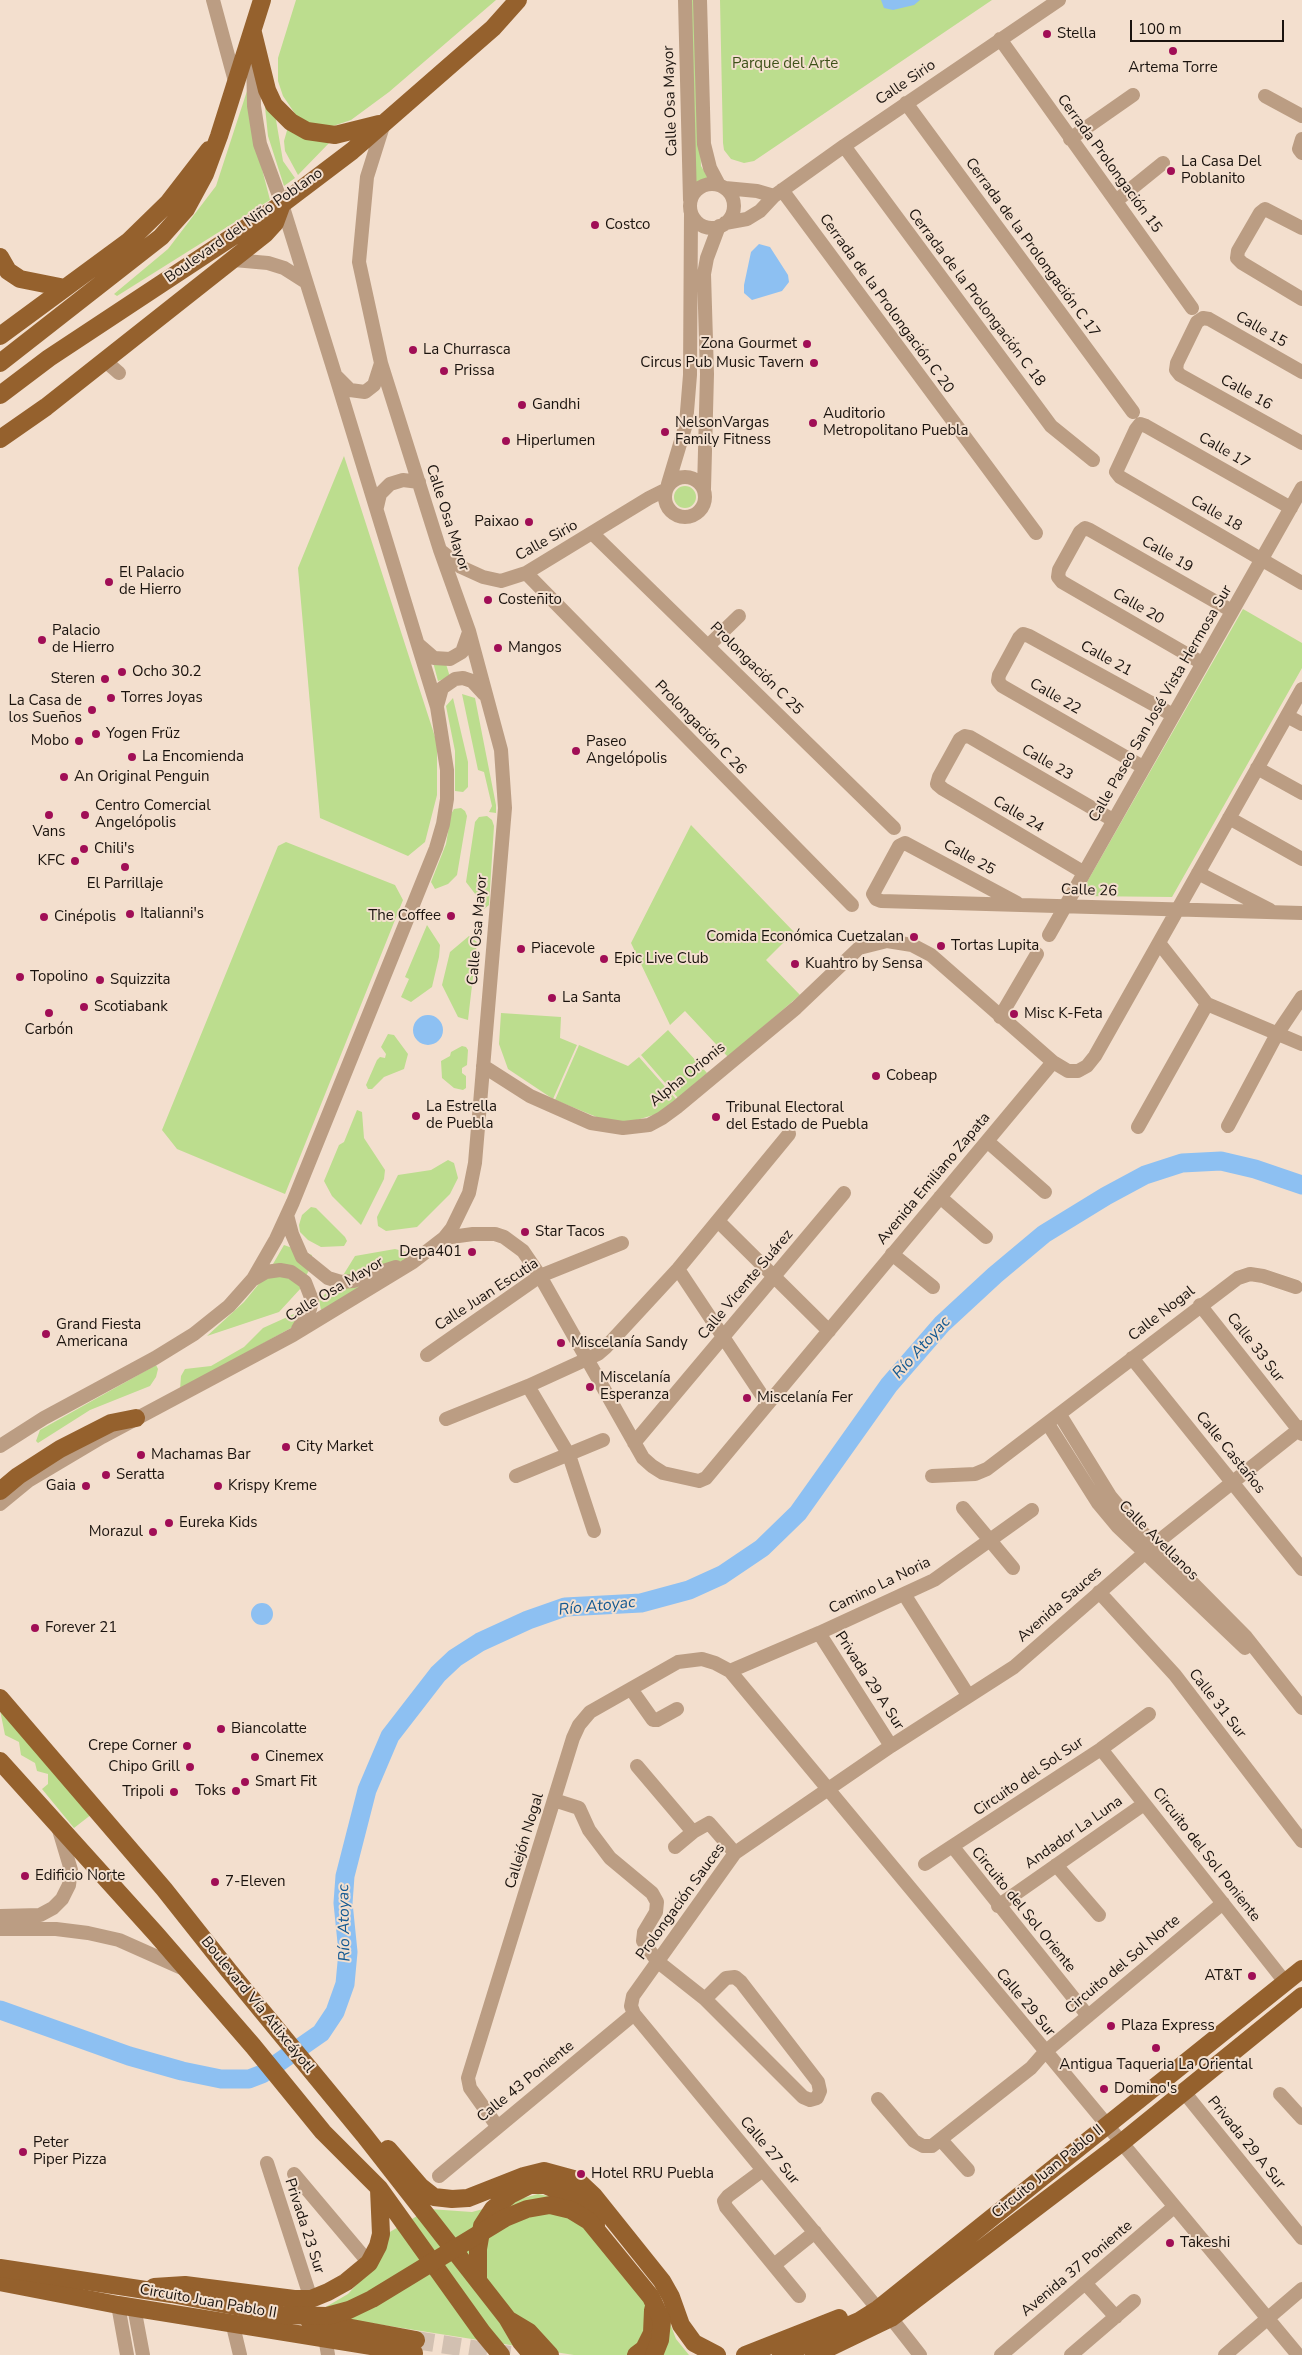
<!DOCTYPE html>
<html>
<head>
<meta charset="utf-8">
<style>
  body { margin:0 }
  #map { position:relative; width:1302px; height:2355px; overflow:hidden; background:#f3dfce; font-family:"Nunito Sans",sans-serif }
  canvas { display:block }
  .scale { position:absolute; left:1130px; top:20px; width:154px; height:22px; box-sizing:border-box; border:2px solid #1a130e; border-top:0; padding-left:6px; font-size:15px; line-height:18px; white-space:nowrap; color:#1a130e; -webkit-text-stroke:4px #f3dfce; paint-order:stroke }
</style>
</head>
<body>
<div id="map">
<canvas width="1302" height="2355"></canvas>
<div class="scale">100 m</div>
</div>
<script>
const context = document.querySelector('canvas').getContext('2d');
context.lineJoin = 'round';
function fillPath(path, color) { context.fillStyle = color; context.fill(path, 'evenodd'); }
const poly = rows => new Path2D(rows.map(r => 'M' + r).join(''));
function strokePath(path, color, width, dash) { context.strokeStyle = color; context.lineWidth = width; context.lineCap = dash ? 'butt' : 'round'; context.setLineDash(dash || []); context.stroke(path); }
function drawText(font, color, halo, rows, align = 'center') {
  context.font = font + ' "Nunito Sans",sans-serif'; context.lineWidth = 4; context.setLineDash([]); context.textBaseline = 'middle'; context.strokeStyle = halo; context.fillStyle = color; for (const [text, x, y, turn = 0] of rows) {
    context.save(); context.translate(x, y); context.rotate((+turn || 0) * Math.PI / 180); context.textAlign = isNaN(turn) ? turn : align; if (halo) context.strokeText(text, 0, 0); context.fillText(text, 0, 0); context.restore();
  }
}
fillPath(poly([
  [296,0,496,0,389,92,351,120,324,129,312,125,296,115,283,96,278,81,278,58],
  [689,0,695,0,701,166,709,179,694,187],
  [720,0,992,0,754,161,744,163,731,159,724,150,723,143],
  [247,91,250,122,270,200,117,296,114,294,168,249,216,186],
  [264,97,275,114,283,161,295,178,284,186,268,136],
  [288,127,331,141,298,175,285,151,284,141],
  [344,456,437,743,437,795,425,842,408,856,320,818,298,568],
  '674 497a11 11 0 1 1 22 0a11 11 0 1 1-22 0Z',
  [1243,609,1302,643,1302,668,1172,897,1079,896],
  [433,662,446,664,450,677,438,681],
  [462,694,475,698,496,805,496,813,489,812,492,806,484,772,478,770],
  [453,698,468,762,468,787,463,792,455,791,455,751,446,706],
  [461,808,465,811,467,816,457,875,448,884,435,889,431,882,446,844,451,814,454,809],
  [487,816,492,820,494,826,489,905,484,909,480,907,479,899,466,882,475,822,479,817],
  [691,825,794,932,766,960,800,995,728,1057,685,1011,670,1025,631,943],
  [286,842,395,885,403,900,285,1194,177,1149,162,1130,278,846],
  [427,925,440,945,439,957,432,987,411,1002,401,997,409,979,405,977],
  [469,936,477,942,468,1020,458,1017,442,985,450,952],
  [501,1013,561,1017,560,1038,577,1045,553,1099,508,1069,499,1044],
  [668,1030,707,1073,678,1098,641,1055],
  [388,1034,394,1035,408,1054,404,1069,384,1077,372,1089,368,1089,366,1085,377,1060,380,1057,385,1058,386,1054,381,1047],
  [579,1045,628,1066,639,1057,676,1099,660,1113,630,1122,604,1120,555,1100],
  [462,1046,466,1047,468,1050,467,1065,462,1068,462,1073,466,1076,466,1088,463,1090,454,1088,442,1078,441,1061,450,1056,451,1052],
  [357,1110,362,1112,364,1138,385,1170,384,1179,361,1225,332,1196,324,1181,339,1145,344,1142],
  [448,1160,454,1163,458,1178,450,1194,417,1227,386,1231,378,1226,377,1217,398,1175,431,1170],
  [311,1207,316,1208,345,1237,347,1241,344,1246,321,1247,308,1240,300,1232,299,1225,302,1215],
  [284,1245,312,1255,311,1266,306,1276,285,1265,273,1264],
  [395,1249,418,1255,390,1273,321,1310,319,1300,342,1277,355,1256],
  [267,1274,280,1274,301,1285,301,1288,279,1312,207,1336,244,1302],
  [305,1309,298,1324,180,1390,181,1376,185,1369,211,1366,244,1347,263,1328],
  [156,1365,158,1369,156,1377,150,1386,90,1410,38,1443,36,1441,40,1430],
  [0,1710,92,1814,74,1828,42,1789,48,1784,48,1774,37,1771,35,1763,21,1755,19,1742,5,1735],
  [538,2194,582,2203,663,2305,676,2339,689,2355,574,2355,319,2315,324,2308,348,2294,372,2268,383,2236,429,2209,472,2212]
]), '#bcdd8e');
fillPath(poly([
  [881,0,920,0,914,5,893,10,884,8],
  [759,244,770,247,788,275,789,282,782,291,752,300,744,293,744,285,751,252],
  '413 1030a15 15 0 1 1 30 0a15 15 0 1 1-30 0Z',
  '251 1614a11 11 0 1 1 22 0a11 11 0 1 1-22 0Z'
]), '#8dc0f2');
strokePath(poly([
  [0,2010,129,2056,182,2071,221,2079,249,2079,262,2074,321,2033,335,2012,345,1984,348,1952,343,1903,345,1876,367,1790,390,1736,438,1674,455,1658,480,1642,528,1620,565,1607,641,1603,689,1590,722,1575,762,1548,798,1513,889,1385,942,1324,995,1275,1044,1234,1106,1196,1145,1175,1182,1163,1221,1161,1255,1169,1302,1185]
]), '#8dc0f2', 19);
strokePath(poly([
  [416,2340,510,2355]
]), '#d2c0b1', 18, [18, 9]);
strokePath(poly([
  [213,0,236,85],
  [685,0,690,200],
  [700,0,704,144,710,168,719,185],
  [1000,39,1192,308],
  [1265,96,1302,116],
  [906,103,1133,412],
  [1070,139,1133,95],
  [1302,139,1299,149,1302,153],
  [844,146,1051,426,1093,460],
  '690 206a22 22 0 1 1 44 0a22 22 0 1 1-44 0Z',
  [725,188,757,191,774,196],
  [782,190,1036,533],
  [1116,201,1163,163],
  [725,223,747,219,760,211,774,196,844,146,1059,0],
  [1302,228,1265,209,1260,213,1238,251,1237,258,1242,263,1302,299],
  [234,260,268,263,284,268,306,282],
  [111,366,119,373],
  [1302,372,1209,319,1203,318,1197,322,1177,363,1176,370,1180,375,1302,443],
  [337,377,350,390,365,392,374,385,381,363],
  '665 497a20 20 0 1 1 40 0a20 20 0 1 1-40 0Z',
  [668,484,686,424,690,375,691,212],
  [704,489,707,374,704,274,707,258,719,226],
  [377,507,380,494,390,484,403,480,419,482],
  [1291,508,1146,426,1140,424,1136,429,1116,472,1120,477,1302,583],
  [593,534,894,828],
  [441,551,461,567,483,577,501,581,526,573,649,498,665,490],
  [526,573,852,905],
  [419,645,434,658,450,659,462,652,469,632],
  [709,645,739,616],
  [1202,663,1062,582,1058,577,1059,570,1080,532,1085,528,1090,530,1232,611],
  [437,706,442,688,455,679,463,678,472,681,484,694],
  [1287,716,1302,724],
  [1143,767,1002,686,998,681,999,675,1019,638,1023,634,1029,636,1173,715],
  [1257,768,1302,793],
  [1229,818,1302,859],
  [1083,872,943,789,937,784,939,777,960,739,965,736,970,737,1113,820],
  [1198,873,1270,910],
  [1017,903,905,843,899,846,873,894,876,899,881,901,1302,913],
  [1049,935,1302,488],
  [1159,943,1207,1004,1302,1044],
  [1000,1017,1037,954],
  [483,1066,530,1096,591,1123,623,1128,649,1125,662,1118,677,1107,796,1008,859,948,887,941,912,945,931,955,1053,1062,1068,1071,1078,1071,1087,1066,1095,1056,1302,689],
  [1228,1126,1277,1034,1302,997],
  [1138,1127,1207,1004],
  [987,1141,1045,1192],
  [940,1197,986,1237],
  [287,1215,292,1234,302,1257,328,1278,341,1282,353,1281,396,1267],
  [718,1221,829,1331],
  [444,1238,473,1234,495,1234,504,1237,523,1251,540,1276,643,1458,652,1466,663,1473,699,1481,706,1478,1053,1062],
  [892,1254,933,1287],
  [678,1269,767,1403],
  [254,1279,266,1272,280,1270,291,1272,305,1282,312,1300,310,1309,298,1329],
  [1200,1305,1302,1434],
  [427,1355,540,1276,622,1243],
  [1132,1358,1302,1569],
  [528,1386,569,1455,594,1531],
  [1060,1415,1110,1496,1131,1521,1246,1637,1302,1708],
  [446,1419,528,1386,598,1354,605,1348,678,1269,789,1134],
  [1048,1424,1098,1503,1118,1527,1245,1648],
  [634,1443,844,1193],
  [0,1446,44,1418,155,1358,194,1334,229,1306,253,1279,276,1239,293,1202,436,848,443,824,447,799,447,770,437,707,335,374,282,204,260,144,254,106,253,53],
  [516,1476,603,1440],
  [932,1476,975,1474,987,1469,1238,1278,1250,1274,1263,1276,1296,1287],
  [0,1504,28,1481,102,1437,293,1335,413,1262,444,1238,452,1228,469,1193,475,1163,505,808,501,750,469,631,440,550,381,363,359,262,367,177,384,123],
  [963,1508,1013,1568],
  [1099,1592,1175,1675,1302,1841],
  [904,1594,968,1695],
  [819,1633,891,1746],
  [730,1671,819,1633,934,1580,1032,1510],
  [631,1689,653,1720,657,1720,677,1709],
  [1101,1749,1285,1982],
  [637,1766,693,1832],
  [554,1800,579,1808,589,1830,610,1858,652,1893,657,1902,656,1912,644,1932,643,1941,657,1961,705,1999,803,2097,810,2100,817,2098,820,2091,818,2082,741,1982,735,1977,726,1978,705,1999],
  [675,1847,693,1832,709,1823,735,1853],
  [953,1847,1088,2016],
  [925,1864,1101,1749,1149,1714],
  [1056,1865,1099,1915],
  [998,1906,1144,1804],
  [0,1916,40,1915,53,1908,62,1899,69,1885,71,1870,59,1830],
  [0,1929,56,1929,88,1933,119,1940,182,1968],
  [1184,2092,1302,2238],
  [1280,2094,1302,2118],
  [878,2099,914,2141,923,2146,932,2146,1031,2068,1045,2052,1223,1903],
  [497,2126,470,2088,468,2078,573,1738,579,1725,590,1712,678,1662,702,1659,715,1663,730,1671,1298,2355],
  [941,2140,968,2170],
  [267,2163,311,2299],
  [763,2170,728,2196,724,2201,726,2207,799,2296],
  [294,2174,369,2263],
  [439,2176,634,2014],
  [774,2265,815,2232],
  [1085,2283,1116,2317],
  [118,2305,127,2355],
  [134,2307,143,2355],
  [878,2309,634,2014,631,2006,633,1996,735,1853,891,1746,1014,1667,1155,1544,1302,1427],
  [891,2318,920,2355],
  [234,2330,240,2355],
  [326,2343,328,2355],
  [1001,2355,1174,2207],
  [1071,2355,1134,2301],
  [1225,2355,1302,2289]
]), '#bb9d83', 14);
strokePath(poly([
  [253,33,267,90,274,105,291,122,307,131,335,135,379,124],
  [0,257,8,271,20,279,65,288],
  [0,336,129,241,168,203,209,150],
  [0,363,161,237,186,209,205,174,219,136,262,0],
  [0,395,49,358,282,204,352,151,493,28,518,0],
  [0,439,46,407,265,234,275,223,282,204],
  [0,1491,18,1476,60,1449,111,1423,136,1418],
  [0,1698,164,1889,229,1971,364,2135,507,2318,521,2342,532,2355],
  [0,1761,156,1934,253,2046,323,2132,379,2188,482,2332,501,2355],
  [388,2149,420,2186,434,2197,452,2199,468,2198,524,2176,544,2171,577,2180,594,2196,662,2281,671,2297,681,2325,694,2343,717,2355],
  [478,2281,478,2249,482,2226,493,2209,510,2195,530,2185,545,2185,571,2196,596,2225],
  [0,2282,118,2305,414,2353],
  [154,2287,185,2285,294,2299,311,2299,328,2292,346,2282,369,2263,378,2246,381,2234,379,2189],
  [309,2320,416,2340],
  [509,2320,529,2332,550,2355],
  [636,2355,644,2349,652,2333,653,2310],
  [745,2355,839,2318],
  [781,2355,859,2321,878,2309,1302,1969],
  [814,2355,891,2318,1121,2143,1302,1996]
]), '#95612d', 18);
strokePath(poly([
  [0,2268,172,2294,282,2315,327,2316,349,2310,372,2299,505,2218,527,2209,550,2205,571,2210,589,2221,651,2297,662,2321,660,2340,654,2355]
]), '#95612d', 18);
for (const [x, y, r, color] of [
  [1047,34,5,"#a00e56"],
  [1173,51,5,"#a00e56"],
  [1171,171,5,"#a00e56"],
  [595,225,5,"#a00e56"],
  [807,344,5,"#a00e56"],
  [413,350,5,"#a00e56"],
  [814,363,5,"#a00e56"],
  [444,371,5,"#a00e56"],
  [522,405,5,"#a00e56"],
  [813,423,5,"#a00e56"],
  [665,432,5,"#a00e56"],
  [506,441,5,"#a00e56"],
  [529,522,5,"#a00e56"],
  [109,582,5,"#a00e56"],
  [488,600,5,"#a00e56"],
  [42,640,5,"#a00e56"],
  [498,648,5,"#a00e56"],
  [122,672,5,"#a00e56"],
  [105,679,5,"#a00e56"],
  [111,698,5,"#a00e56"],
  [92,710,5,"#a00e56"],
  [96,734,5,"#a00e56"],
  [79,741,5,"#a00e56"],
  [576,751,5,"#a00e56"],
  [132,757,5,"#a00e56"],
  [64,777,5,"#a00e56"],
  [49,815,5,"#a00e56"],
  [85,815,5,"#a00e56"],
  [84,849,5,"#a00e56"],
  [75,861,5,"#a00e56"],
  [125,867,5,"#a00e56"],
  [130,914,5,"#a00e56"],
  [451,916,5,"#a00e56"],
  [44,917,5,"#a00e56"],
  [914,937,5,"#a00e56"],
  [941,946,5,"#a00e56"],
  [521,949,5,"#a00e56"],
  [604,959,5,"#a00e56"],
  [795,964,5,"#a00e56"],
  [20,977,5,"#a00e56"],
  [100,980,5,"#a00e56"],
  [552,998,5,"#a00e56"],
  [84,1007,5,"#a00e56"],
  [49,1013,5,"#a00e56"],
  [1014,1014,5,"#a00e56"],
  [876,1076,5,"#a00e56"],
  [416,1116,5,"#a00e56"],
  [716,1117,5,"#a00e56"],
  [525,1232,5,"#a00e56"],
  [472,1252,5,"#a00e56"],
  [46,1334,5,"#a00e56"],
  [561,1343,5,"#a00e56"],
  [590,1387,5,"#a00e56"],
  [747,1398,5,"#a00e56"],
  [286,1447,5,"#a00e56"],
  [141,1455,5,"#a00e56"],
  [106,1475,5,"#a00e56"],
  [86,1486,5,"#a00e56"],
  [218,1486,5,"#a00e56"],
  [169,1523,5,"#a00e56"],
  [153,1532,5,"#a00e56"],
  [35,1628,5,"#a00e56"],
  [221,1729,5,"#a00e56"],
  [187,1746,5,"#a00e56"],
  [255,1757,5,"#a00e56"],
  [190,1767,5,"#a00e56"],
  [245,1782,5,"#a00e56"],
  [236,1791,5,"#a00e56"],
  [174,1792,5,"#a00e56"],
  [25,1876,5,"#a00e56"],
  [215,1882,5,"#a00e56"],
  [1252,1976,5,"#a00e56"],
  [1111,2026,5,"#a00e56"],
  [1156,2048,5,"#a00e56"],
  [1104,2089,5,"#a00e56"],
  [23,2152,5,"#a00e56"],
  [581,2174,5,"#a00e56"],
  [1170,2243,5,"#a00e56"]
]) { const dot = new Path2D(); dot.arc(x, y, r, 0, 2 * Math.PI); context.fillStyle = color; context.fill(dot); strokePath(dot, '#f3dfce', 2); }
drawText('15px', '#1a130e', '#f3dfce', [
  ["Stella",1057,34],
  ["Artema Torre",1173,68,"center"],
  ["La Casa Del",1181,162],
  ["Poblanito",1181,179],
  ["Costco",605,225],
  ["Zona Gourmet",797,344,"right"],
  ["La Churrasca",423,350],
  ["Circus Pub Music Tavern",804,363,"right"],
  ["Prissa",454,371],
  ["Gandhi",532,405],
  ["Auditorio",823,414],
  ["Metropolitano Puebla",823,431],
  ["NelsonVargas",675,423],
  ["Family Fitness",675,440],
  ["Hiperlumen",516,441],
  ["Paixao",519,522,"right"],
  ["El Palacio",119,573],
  ["de Hierro",119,590],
  ["Costeñito",498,600],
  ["Palacio",52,631],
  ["de Hierro",52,648],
  ["Mangos",508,648],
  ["Ocho 30.2",132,672],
  ["Steren",95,679,"right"],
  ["Torres Joyas",121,698],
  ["La Casa de",82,701,"right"],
  ["los Sueños",82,718,"right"],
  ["Yogen Früz",106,734],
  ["Mobo",69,741,"right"],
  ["Paseo",586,742],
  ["Angelópolis",586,759],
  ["La Encomienda",142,757],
  ["An Original Penguin",74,777],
  ["Centro Comercial",95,806],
  ["Angelópolis",95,823],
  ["Vans",49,832,"center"],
  ["Chili's",94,849],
  ["KFC",65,861,"right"],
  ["El Parrillaje",125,884,"center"],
  ["Italianni's",140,914],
  ["The Coffee",441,916,"right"],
  ["Cinépolis",54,917],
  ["Comida Económica Cuetzalan",904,937,"right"],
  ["Tortas Lupita",951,946],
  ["Piacevole",531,949],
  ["Epic Live Club",614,959],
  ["Kuahtro by Sensa",805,964],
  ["Topolino",30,977],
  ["Squizzita",110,980],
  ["La Santa",562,998],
  ["Scotiabank",94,1007],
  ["Misc K-Feta",1024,1014],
  ["Carbón",49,1030,"center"],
  ["Cobeap",886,1076],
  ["La Estrella",426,1107],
  ["de Puebla",426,1124],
  ["Tribunal Electoral",726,1108],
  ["del Estado de Puebla",726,1125],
  ["Star Tacos",535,1232],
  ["Depa401",462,1252,"right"],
  ["Grand Fiesta",56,1325],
  ["Americana",56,1342],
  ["Miscelanía Sandy",571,1343],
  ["Miscelanía",600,1378],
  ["Esperanza",600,1395],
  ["Miscelanía Fer",757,1398],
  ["City Market",296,1447],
  ["Machamas Bar",151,1455],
  ["Seratta",116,1475],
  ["Gaia",76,1486,"right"],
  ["Krispy Kreme",228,1486],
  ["Eureka Kids",179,1523],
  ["Morazul",143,1532,"right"],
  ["Forever 21",45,1628],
  ["Biancolatte",231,1729],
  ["Crepe Corner",177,1746,"right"],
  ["Cinemex",265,1757],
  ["Chipo Grill",180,1767,"right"],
  ["Smart Fit",255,1782],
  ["Toks",226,1791,"right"],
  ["Tripoli",164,1792,"right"],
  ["Edificio Norte",35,1876],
  ["7-Eleven",225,1882],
  ["AT&T",1242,1976,"right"],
  ["Plaza Express",1121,2026],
  ["Antigua Taqueria La Oriental",1156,2065,"center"],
  ["Domino's",1114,2089],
  ["Peter",33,2143],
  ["Piper Pizza",33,2160],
  ["Hotel RRU Puebla",591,2174],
  ["Takeshi",1180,2243]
], 'left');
drawText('15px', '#3d5119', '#f3dfce', [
  ["Parque del Arte",785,64]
]);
drawText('15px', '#1a130e', '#f3dfce', [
  ["Calle Sirio",906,83,-34],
  ["Calle Osa Mayor",671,101,-92],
  ["Cerrada Prolongación 15",1109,164,54],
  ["Boulevard del Niño Poblano",244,226,-35],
  ["Cerrada de la Prolongación C 17",1032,248,54],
  ["Cerrada de la Prolongación C 18",976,298,53],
  ["Cerrada de la Prolongación C 20",886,304,54],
  ["Calle 15",1261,330,30],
  ["Calle 16",1246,393,29],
  ["Calle 17",1224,451,30],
  ["Calle 18",1216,514,30],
  ["Calle Osa Mayor",447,518,72],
  ["Calle Sirio",547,541,-29],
  ["Calle 19",1167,555,30],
  ["Calle 20",1138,607,30],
  ["Calle 21",1106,659,29],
  ["Prolongación C 25",756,669,45],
  ["Calle 22",1055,697,30],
  ["Calle Paseo San José Vista Hermosa Sur",1161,704,-60],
  ["Prolongación C 26",700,728,46],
  ["Calle 23",1047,763,30],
  ["Calle 24",1018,815,31],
  ["Calle 25",969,858,29],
  ["Calle 26",1089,891,2],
  ["Calle Osa Mayor",478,930,-85],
  ["Alpha Orionis",688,1075,-39],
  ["Avenida Emiliano Zapata",934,1179,-50],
  ["Calle Vicente Suárez",746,1285,-50],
  ["Calle Osa Mayor",335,1290,-31],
  ["Calle Juan Escutia",487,1295,-33],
  ["Calle Nogal",1162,1314,-38],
  ["Calle 33 Sur",1255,1348,52],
  ["Calle Castaños",1230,1453,51],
  ["Calle Avellanos",1158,1541,45],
  ["Camino La Noria",880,1586,-26],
  ["Avenida Sauces",1060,1605,-41],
  ["Privada 29 A Sur",869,1681,57],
  ["Calle 31 Sur",1217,1704,52],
  ["Circuito del Sol Sur",1029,1777,-34],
  ["Andador La Luna",1074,1833,-35],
  ["Callejón Nogal",525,1841,-73],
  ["Circuito del Sol Poniente",1206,1855,52],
  ["Prolongación Sauces",681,1902,-54],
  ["Circuito del Sol Oriente",1023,1910,51],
  ["Circuito del Sol Norte",1123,1965,-40],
  ["Calle 29 Sur",1025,2003,50],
  ["Boulevard Vía Atlixcáyotl",257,2005,51],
  ["Calle 43 Poniente",526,2082,-39],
  ["Privada 29 A Sur",1246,2143,51],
  ["Calle 27 Sur",769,2151,50],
  ["Circuito Juan Pablo II",1048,2172,-39],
  ["Privada 23 Sur",304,2226,72],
  ["Avenida 37 Poniente",1077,2269,-40],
  ["Circuito Juan Pablo II",208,2302,10]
]);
drawText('italic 16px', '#135992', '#f3dfce', [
  ["Río Atoyac",922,1348,-48],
  ["Río Atoyac",597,1607,-6],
  ["Río Atoyac",345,1923,-91]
]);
</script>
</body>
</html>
